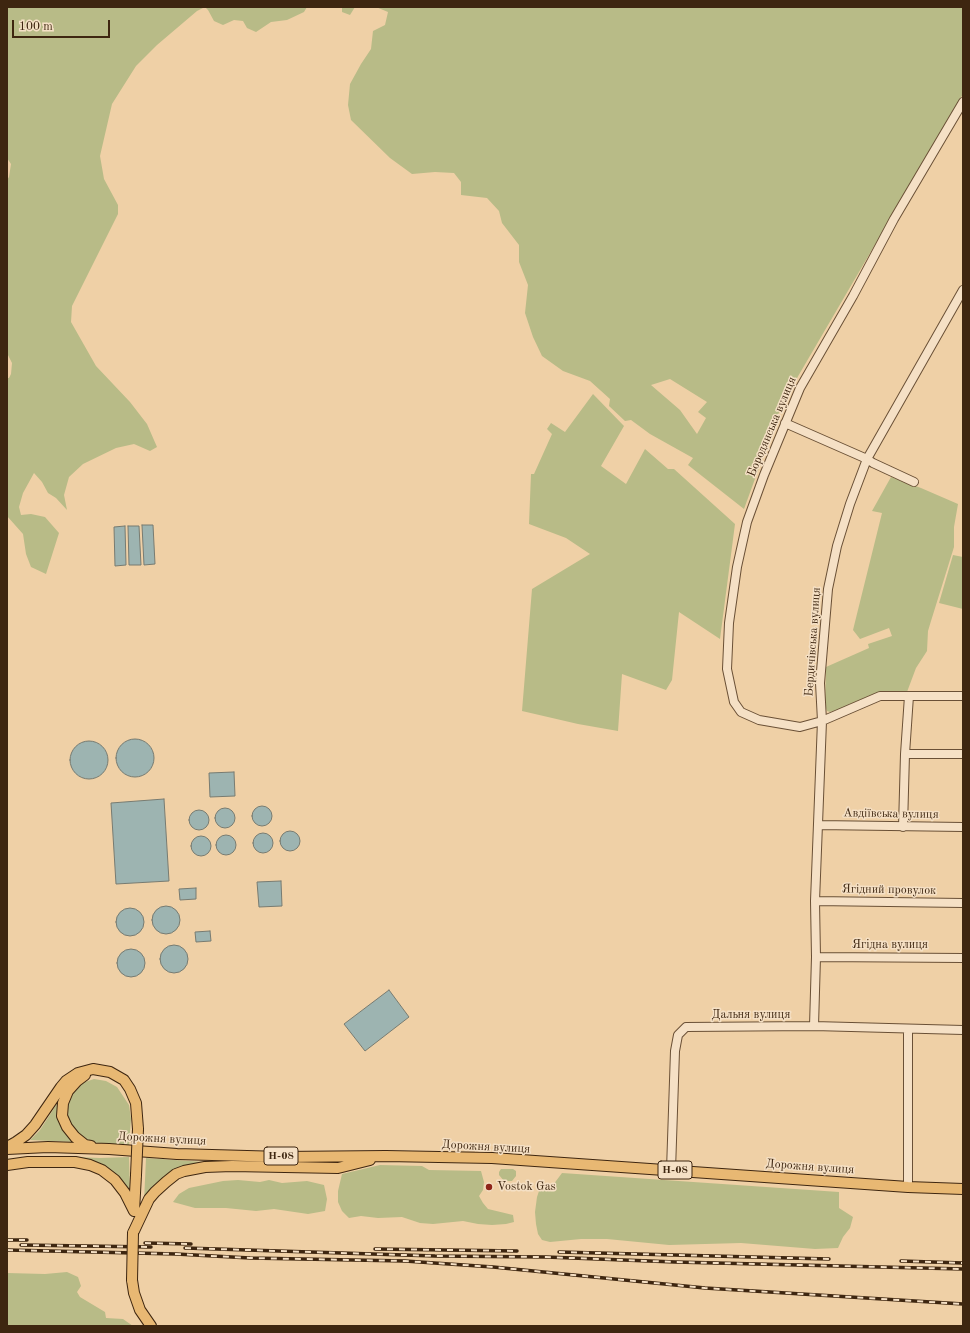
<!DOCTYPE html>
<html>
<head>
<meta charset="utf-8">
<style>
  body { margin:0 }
  #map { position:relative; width:970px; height:1333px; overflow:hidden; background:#efd0a6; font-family:"Old Standard TT",serif }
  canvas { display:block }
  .frame { position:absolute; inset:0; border:8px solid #3e2610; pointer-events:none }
  .scale { position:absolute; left:12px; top:20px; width:98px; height:18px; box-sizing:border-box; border:2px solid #3e2610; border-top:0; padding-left:5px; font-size:12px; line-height:14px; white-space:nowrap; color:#3e2610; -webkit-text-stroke:3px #f5e0c5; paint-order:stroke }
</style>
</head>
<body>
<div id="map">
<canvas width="970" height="1333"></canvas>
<div class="frame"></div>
<div class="scale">100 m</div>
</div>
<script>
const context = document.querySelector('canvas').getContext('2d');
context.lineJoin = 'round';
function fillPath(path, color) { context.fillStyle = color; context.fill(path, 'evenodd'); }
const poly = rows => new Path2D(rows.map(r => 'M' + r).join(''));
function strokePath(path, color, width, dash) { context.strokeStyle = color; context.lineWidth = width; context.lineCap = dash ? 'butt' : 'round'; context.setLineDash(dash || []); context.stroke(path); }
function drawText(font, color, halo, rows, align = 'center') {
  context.font = font + ' "Old Standard TT",serif'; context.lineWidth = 3; context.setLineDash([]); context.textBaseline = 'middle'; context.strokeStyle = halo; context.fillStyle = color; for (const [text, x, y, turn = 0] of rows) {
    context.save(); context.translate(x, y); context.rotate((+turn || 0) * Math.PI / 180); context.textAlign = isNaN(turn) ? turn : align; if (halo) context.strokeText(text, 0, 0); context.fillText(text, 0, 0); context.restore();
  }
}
fillPath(poly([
  [7,7,307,7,304,12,287,20,271,22,256,32,247,28,243,21,234,20,223,25,214,21,208,10,205,7,197,11,157,45,136,66,112,104,100,156,104,179,118,205,118,214,72,306,71,322,96,366,130,402,147,424,157,447,150,451,134,444,116,448,83,464,69,477,64,495,67,510,56,498,48,493,42,482,34,473,23,493,19,507,21,515,31,514,45,517,59,533,46,574,31,567,26,554,23,534,7,516,7,378,9,378,11,374,12,363,7,353,7,180,9,177,11,164,7,158],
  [342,7,355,7,350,15,342,12],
  [376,7,963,7,963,94,783,402,744,509,688,465,693,458,650,434,631,420,625,421,609,406,610,399,590,381,563,371,542,356,533,337,525,313,528,285,519,262,519,245,502,223,499,211,487,198,461,195,461,182,454,173,435,172,412,174,390,158,351,120,348,105,350,84,361,64,371,49,373,31,385,25,388,12],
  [670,379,707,402,698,412,706,418,697,434,680,410,651,385],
  [593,394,624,426,601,466,626,484,645,449,668,469,674,469,735,524,720,639,679,612,672,680,666,690,622,674,618,731,578,724,522,711,532,589,590,554,566,538,529,524,531,474,534,474,552,434,547,429,551,423,565,432],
  [891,477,921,488,958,504,954,527,954,547,931,621,928,631,927,651,916,668,907,692,830,712,827,711,825,705,826,667,869,648,868,644,892,636,889,628,860,639,853,630,882,513,872,511],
  [953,555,963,557,963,609,939,603],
  [94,1079,106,1081,117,1087,129,1105,131,1119,129,1145,84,1142,76,1134,65,1113,67,1101,73,1090,82,1083],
  [60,1099,75,1142,30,1140,40,1130],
  [76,1157,100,1158,129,1157,130,1193,92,1161],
  [146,1158,204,1162,232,1162,194,1165,144,1202],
  [380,1165,422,1166,429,1170,481,1171,484,1182,483,1190,479,1196,483,1203,488,1209,513,1215,514,1222,506,1224,492,1225,478,1224,463,1221,433,1224,420,1223,402,1217,378,1218,361,1216,349,1218,342,1211,338,1202,338,1191,342,1174],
  [501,1169,513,1169,516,1171,516,1176,512,1181,504,1181,499,1175,499,1172],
  [562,1173,839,1192,839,1208,853,1217,850,1228,843,1237,838,1248,815,1249,741,1243,669,1245,607,1239,581,1239,550,1242,542,1240,538,1234,536,1224,535,1212,537,1197,539,1191,553,1185],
  [238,1180,260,1182,269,1180,282,1183,307,1181,324,1185,327,1199,325,1211,308,1214,274,1209,256,1211,226,1208,195,1208,173,1202,179,1194,189,1188,223,1181],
  [67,1272,78,1277,81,1286,77,1292,80,1297,105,1312,106,1318,123,1319,133,1326,7,1326,7,1273,45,1274]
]), '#b8bb87');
const water = poly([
  [142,525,153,525,155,564,144,565,142,525],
  [125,526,126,565,115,566,114,527,125,526],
  [128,526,139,526,141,565,129,565,128,526],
  '116 758a19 19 0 1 1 38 0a19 19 0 1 1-38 0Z',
  '70 760a19 19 0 1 1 38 0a19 19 0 1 1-38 0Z',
  [234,772,235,796,210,797,209,773,234,772],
  [164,799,169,881,116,884,111,803,164,799],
  '252 816a10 10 0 1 1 20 0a10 10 0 1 1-20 0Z',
  '215 818a10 10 0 1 1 20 0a10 10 0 1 1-20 0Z',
  '189 820a10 10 0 1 1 20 0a10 10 0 1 1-20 0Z',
  '280 841a10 10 0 1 1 20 0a10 10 0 1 1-20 0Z',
  '253 843a10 10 0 1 1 20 0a10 10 0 1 1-20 0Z',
  '216 845a10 10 0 1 1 20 0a10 10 0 1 1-20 0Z',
  '191 846a10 10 0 1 1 20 0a10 10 0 1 1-20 0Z',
  [281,881,282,906,259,907,257,882,281,881],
  [196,888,196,899,180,900,179,889,196,888],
  '152 920a14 14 0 1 1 28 0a14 14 0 1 1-28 0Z',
  '116 922a14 14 0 1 1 28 0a14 14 0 1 1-28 0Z',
  [210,931,211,941,196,942,195,932,210,931],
  '160 959a14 14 0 1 1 28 0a14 14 0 1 1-28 0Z',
  '117 963a14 14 0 1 1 28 0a14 14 0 1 1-28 0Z',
  [389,990,409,1017,365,1051,344,1024,389,990]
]);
fillPath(water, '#9db4b1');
strokePath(water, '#777b71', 1);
const minor = poly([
  [963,102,894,219,853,296,800,388,764,475,747,522,737,567,729,623,727,669,734,702,741,712,759,720,800,727,822,721,880,696,963,696],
  [785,423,867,459,873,463,914,482],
  [905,754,963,754],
  [818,825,963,827],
  [903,827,905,754,909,696],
  [815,901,963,903],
  [816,957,963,958],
  [814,1026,816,957,815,901,822,721,820,683,828,589,837,546,850,504,867,459,963,290],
  [908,1029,908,1187],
  [671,1170,675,1051,678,1035,686,1027,814,1026,963,1030]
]);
const major = poly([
  [85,1075,77,1081,68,1091,63,1103,62,1116,67,1127,75,1137,85,1145,91,1146],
  [7,1147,16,1142,26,1135,35,1125,61,1087,66,1081,78,1073,93,1069,110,1072,124,1080,130,1089,136,1103,138,1129],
  [7,1149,48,1147,109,1149,177,1154,282,1157,386,1156,492,1158,908,1187,963,1189],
  [7,1165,28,1162,75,1162,90,1165,102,1170,115,1180,125,1193,134,1211],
  [134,1211,136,1175],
  [133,1233,149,1199,155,1192,166,1182,176,1174,184,1171,205,1167,232,1166,338,1168,370,1160],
  [132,1280,134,1293,140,1310,151,1326]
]);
strokePath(minor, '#6a5036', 10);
strokePath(major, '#3e2610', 12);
strokePath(minor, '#f5e0c5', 8);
strokePath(major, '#e8b873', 10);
const rail = poly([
  [7,1240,27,1240],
  [145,1243,191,1244],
  [21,1245,151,1247],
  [185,1248,435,1256,546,1257,675,1262,963,1269],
  [375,1249,517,1251],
  [7,1250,176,1254,250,1258,405,1261,493,1267,705,1288,963,1304],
  [559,1252,829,1259],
  [901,1261,963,1263]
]);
strokePath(rail, '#3e2610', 3.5);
strokePath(rail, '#f5e0c5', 2, [6]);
const majorBridge = poly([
  [136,1175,138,1129],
  [132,1280,133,1233]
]);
strokePath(majorBridge, '#3e2610', 12, []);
strokePath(majorBridge, '#e8b873', 10);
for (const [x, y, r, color] of [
  [489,1187,4,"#8f2418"]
]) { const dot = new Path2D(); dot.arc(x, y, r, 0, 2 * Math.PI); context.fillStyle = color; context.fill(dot); strokePath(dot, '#f5e0c5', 1.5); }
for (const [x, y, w] of [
  [281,1156,34],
  [675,1170,34]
]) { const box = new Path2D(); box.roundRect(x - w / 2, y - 9, w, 18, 3); context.fillStyle = '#f5e0c5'; context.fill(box); strokePath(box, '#3e2610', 1); }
drawText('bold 11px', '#3e2610', null, [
  ["Н-08",281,1156],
  ["Н-08",675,1170]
]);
drawText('12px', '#3e2610', '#f5e0c5', [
  ["Бородянська вулиця",772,427,-67],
  ["Бердичівська вулиця",813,642,-86],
  ["Авдіївська вулиця",891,814,1],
  ["Ягідний провулок",889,890,1],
  ["Ягідна вулиця",890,945],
  ["Дальня вулиця",751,1015],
  ["Дорожня вулиця",162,1139,3],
  ["Дорожня вулиця",486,1147,3],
  ["Дорожня вулиця",810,1167,4]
]);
drawText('12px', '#3e2610', '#f5e0c5', [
  ["Vostok Gas",497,1187]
], 'left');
</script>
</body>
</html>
